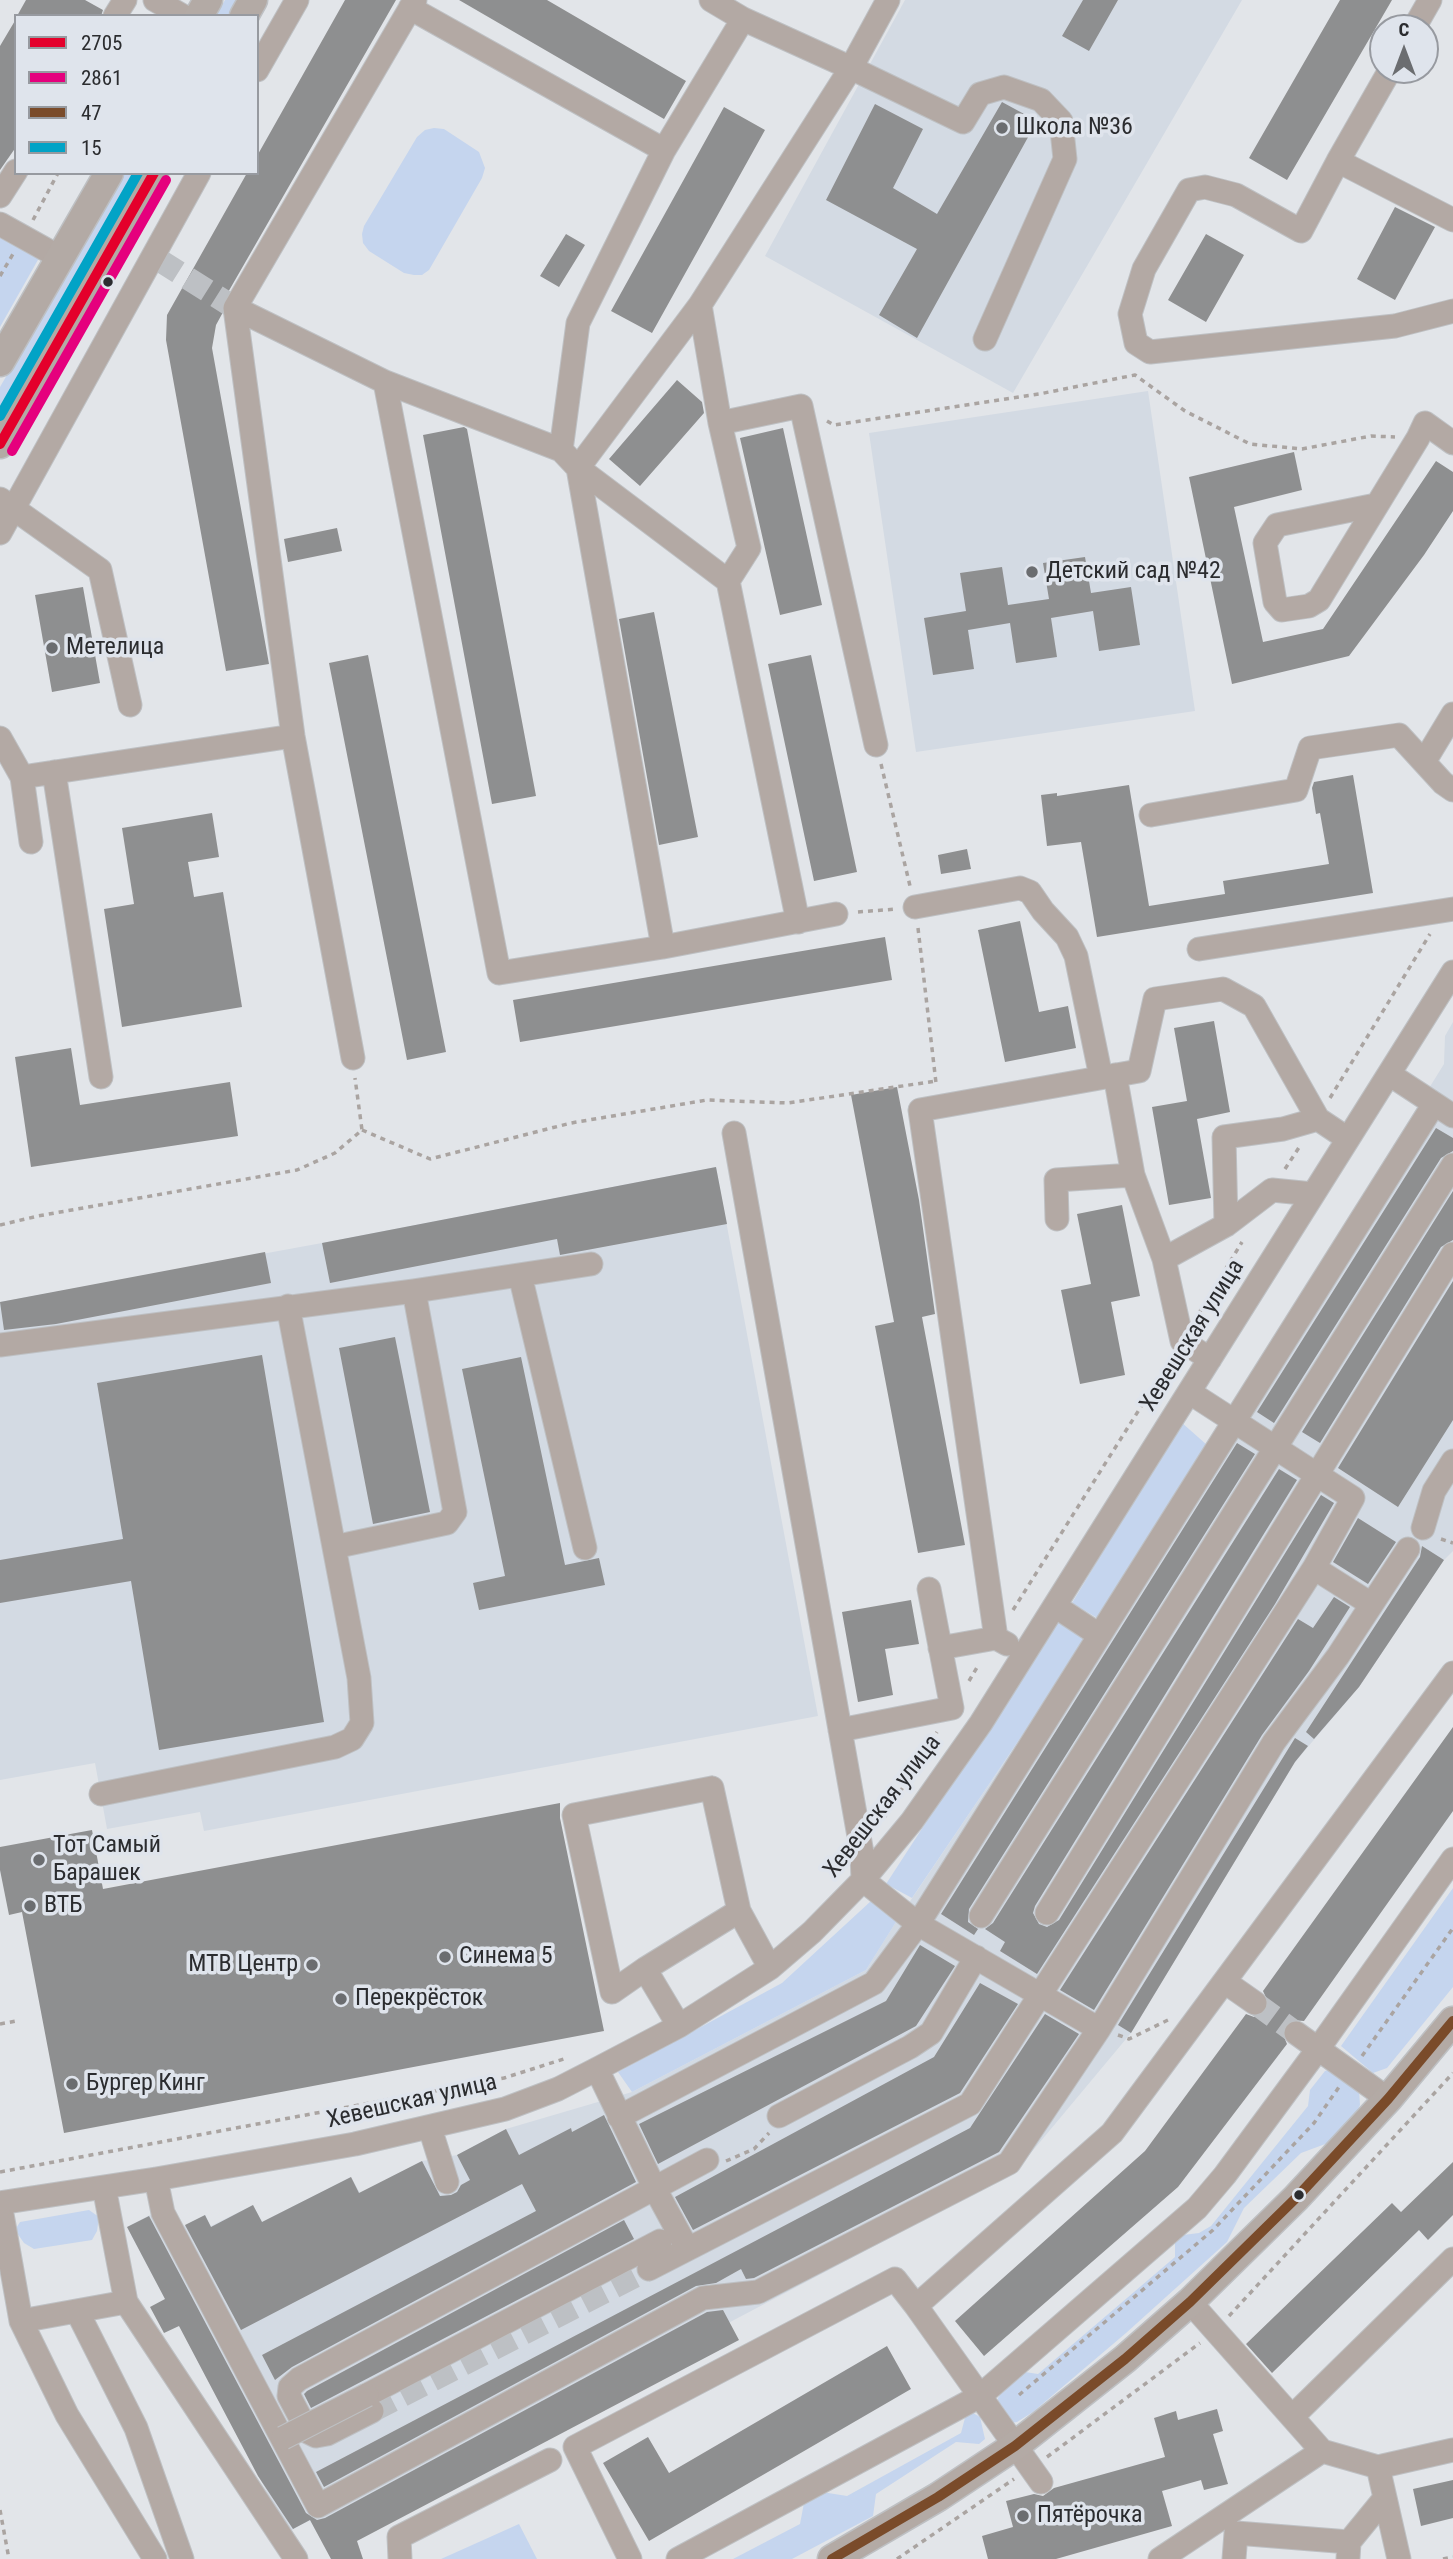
<!DOCTYPE html>
<html>
<head>
<meta charset="utf-8">
<style>
  body { margin:0 }
  #map { position:relative; width:1453px; height:2559px; overflow:hidden; background:#e2e5e9; font-family:"Roboto Condensed",sans-serif }
  canvas { display:block }
  .legend { position:absolute; left:14px; top:14px; width:245px; height:161px; box-sizing:border-box; background:#dfe4ec; border:2px solid #979aa0; margin:0; padding:9px 12px; list-style:none; font-size:21px; color:#2b2c2f }
  .legend li { display:flex; align-items:center; gap:14px; height:35px }
  .legend b { width:35px; border:2px solid #979aa0 }
  .north { position:absolute; left:1369px; top:14px; width:70px; height:70px; box-sizing:border-box; background:#dfe4ec; border:2px solid #979aa0; border-radius:50%; rotate:0deg; font-size:19px; font-weight:700; line-height:28px; text-align:center; color:#2b2c2f }
  .north::after { content:''; display:block; margin:auto; width:24px; height:32px; background:#6b6d70; clip-path:polygon(50% 0,100% 100%,50% 72%,0 100%) }
</style>
</head>
<body>
<div id="map">
<canvas width="1453" height="2559"></canvas>
<ul class="legend">
<li><b style="height:9px;background:#e4002b"></b>2705</li>
<li><b style="height:9px;background:#e5007d"></b>2861</li>
<li><b style="height:9px;background:#7a4b2a"></b>47</li>
<li><b style="height:9px;background:#02a3c6"></b>15</li>
</ul>
<div class="north">С</div>
</div>
<script>
const context = document.querySelector('canvas').getContext('2d');
context.lineJoin = 'round';
function fillPath(path, color) { context.fillStyle = color; context.fill(path, 'evenodd'); }
const poly = rows => new Path2D(rows.map(r => 'M' + r).join(''));
function strokePath(path, color, width, dash) { context.strokeStyle = color; context.lineWidth = width; context.lineCap = dash ? 'butt' : 'round'; context.setLineDash(dash || []); context.stroke(path); }
function drawText(font, color, halo, rows, align = 'center') {
  context.font = font + ' "Roboto Condensed",sans-serif'; context.lineWidth = 7; context.setLineDash([]); context.textBaseline = 'middle'; context.strokeStyle = halo; context.fillStyle = color; for (const [text, x, y, turn = 0] of rows) {
    context.save(); context.translate(x, y); context.rotate((+turn || 0) * Math.PI / 180); context.textAlign = isNaN(turn) ? turn : align; if (halo) context.strokeText(text, 0, 0); context.fillText(text, 0, 0); context.restore();
  }
}
fillPath(poly([
  [905,0,1242,0,1013,393,765,256],
  [1148,391,1195,711,916,752,869,433],
  [1453,1022,1453,1551,1444,1560,1359,1687,1295,1762,1131,2033,1015,2172,320,2538,310,2520,288,2532,127,2227,150,2215,183,2227,205,2215,211,2226,253,2205,262,2222,351,2177,360,2193,422,2161,457,2155,506,2129,632,2092,866,1970,896,1922,1088,1638,1444,1064,1445,1036],
  [716,1167,818,1716,204,1831,200,1812,107,1829,95,1763,0,1780,0,1302,322,1243]
]), '#d3dae3');
fillPath(poly([
  [225,0,238,0,229,16,216,16],
  [434,128,444,129,479,152,485,168,482,178,429,270,422,275,414,275,404,273,369,251,363,243,362,234,364,226,417,137,425,130],
  [124,173,138,173,0,410,0,387],
  [0,234,39,258,0,327],
  [1181,1422,1207,1445,1099,1619,1072,1603],
  [1057,1621,1088,1638,912,1898,886,1884],
  [1453,1888,1453,1987,1387,2068,1373,2073,1341,2046],
  [871,1901,896,1922,866,1970,632,2092,618,2072,782,1983],
  [1332,2069,1359,2090,1360,2105,1357,2112,1328,2143,1301,2153,1244,2208,1227,2242,1126,2333,1033,2412,1017,2422,1011,2423,998,2406,998,2398,1001,2393,1025,2372,1038,2374,1175,2257,1175,2242,1183,2235,1199,2233,1211,2226,1308,2106,1310,2090,1325,2071],
  [89,2210,99,2217,97,2231,92,2240,34,2249,24,2243,15,2230,20,2222],
  [973,2413,980,2417,985,2439,979,2444,956,2442,876,2494,873,2516,792,2559,733,2559,800,2524,804,2503,822,2492,847,2496,961,2433,966,2414],
  [519,2524,537,2559,441,2559]
]), '#c5d5ee');
fillPath(poly([
  [26,0,85,0,103,10,101,16,17,16],
  [345,0,396,0,223,301,222,314,216,325,212,348,269,664,226,671,166,340,167,315,247,173,257,173,257,156],
  [459,0,547,0,686,81,664,119],
  [1083,0,1118,0,1089,51,1062,36],
  [1340,0,1392,0,1287,180,1249,158],
  [16,19,16,147,0,170,0,46],
  [1002,102,1037,121,917,338,879,315,917,249,826,200,875,104,923,129,893,188,937,214],
  [724,107,765,130,652,333,611,311],
  [1395,207,1435,227,1395,300,1357,279],
  [566,234,585,245,559,287,540,276],
  [1206,234,1244,255,1206,322,1168,300],
  [677,380,702,402,704,413,640,486,609,459],
  [464,427,467,429,536,796,492,804,423,435],
  [783,428,822,605,780,615,740,438],
  [1294,452,1302,490,1234,507,1263,642,1323,629,1436,461,1453,472,1453,511,1424,555,1349,656,1232,684,1189,477],
  [337,528,342,551,288,562,284,539],
  [1085,557,1091,593,1131,587,1140,645,1099,651,1093,611,1051,618,1057,657,1016,663,1010,623,968,630,974,669,933,675,924,618,966,611,960,573,1002,567,1008,605,1049,599,1043,563],
  [83,587,100,683,52,692,35,595],
  [654,612,698,837,659,845,619,619],
  [368,655,446,1052,407,1060,329,663],
  [811,655,857,872,814,881,768,664],
  [1353,775,1373,893,1097,937,1081,842,1047,846,1041,795,1057,793,1057,796,1129,785,1149,906,1225,894,1223,881,1329,864,1320,813,1316,814,1312,788,1314,782],
  [212,813,219,857,188,862,194,897,223,892,242,1007,122,1027,104,909,134,904,122,828],
  [967,849,971,869,941,874,938,855],
  [1020,921,1039,1012,1068,1006,1076,1048,1005,1062,978,930],
  [885,937,892,980,520,1042,513,1000],
  [1214,1021,1230,1112,1197,1119,1211,1198,1169,1205,1152,1107,1187,1101,1174,1028],
  [71,1048,80,1105,230,1082,238,1136,31,1167,15,1057],
  [897,1087,919,1200,935,1314,922,1317,965,1545,918,1553,875,1326,894,1322,851,1095],
  [1436,1128,1453,1138,1453,1151,1441,1158,1274,1423,1257,1412],
  [716,1167,727,1224,560,1255,557,1239,330,1283,322,1243],
  [1453,1191,1453,1240,1441,1247,1320,1443,1302,1432],
  [1122,1205,1140,1296,1111,1302,1125,1375,1080,1384,1061,1290,1091,1284,1077,1214],
  [265,1252,271,1283,56,1324,4,1330,0,1302],
  [1453,1281,1453,1420,1398,1507,1338,1468],
  [395,1337,430,1512,373,1524,339,1348],
  [262,1355,324,1722,159,1750,131,1581,0,1603,0,1560,123,1539,97,1383],
  [521,1357,565,1565,599,1558,605,1585,479,1610,473,1583,505,1576,462,1369],
  [1237,1443,1255,1454,969,1909,968,1922,978,1929,974,1935,941,1914],
  [1279,1469,1297,1480,1035,1906,1033,1913,1039,1924,1047,1927,1059,1920,1321,1495,1334,1503,1275,1604,1037,1974,1000,1951,1005,1942,985,1929,993,1923],
  [1358,1518,1396,1542,1368,1584,1333,1562],
  [1422,1546,1444,1560,1359,1687,1314,1739,1306,1732,1420,1557],
  [1334,1597,1350,1607,1309,1671,1262,1735,1094,2010,1060,1990,1298,1619,1313,1628],
  [911,1600,919,1644,885,1649,893,1695,858,1702,842,1612],
  [1453,1727,1453,1811,1304,2021,1291,2020,1284,2025,1282,2032,1287,2044,1178,2187,984,2356,955,2321,1145,2151,1246,2014,1254,2017,1266,2012,1269,2004,1263,1991],
  [1295,1738,1308,1746,1295,1762,1131,2033,1118,2025],
  [560,1803,560,1818,604,2031,64,2133,22,1912,9,1915,0,1870,0,1847,92,1830,103,1889],
  [920,1945,955,1966,916,2026,658,2164,639,2124,886,2001],
  [980,1983,1018,2004,960,2093,693,2230,675,2197,934,2057],
  [1045,2014,1079,2034,999,2152,754,2278,746,2279,741,2269,716,2283,696,2286,324,2487,316,2472,970,2128],
  [604,2115,636,2182,292,2367,275,2380,262,2355,536,2211,522,2184,241,2330,185,2225,205,2215,211,2227,253,2205,262,2222,351,2177,359,2193,422,2161,440,2196,451,2195,457,2192,461,2185,470,2180,457,2155,506,2129,519,2155,571,2128,572,2132],
  [1453,2162,1453,2215,1428,2240,1419,2230,1272,2373,1246,2344,1392,2203,1401,2212],
  [149,2216,306,2513,317,2520,325,2518,707,2312,723,2310,739,2340,357,2541,363,2559,331,2559,310,2520,293,2529,258,2476,179,2326,164,2333,150,2307,165,2299,127,2227],
  [624,2220,634,2239,311,2408,304,2394,307,2391],
  [887,2346,911,2389,649,2541,603,2463,648,2437,669,2473],
  [1217,2409,1223,2431,1213,2434,1228,2484,1204,2490,1201,2480,1162,2491,1172,2526,1056,2559,988,2559,982,2536,1013,2527,1006,2501,1034,2494,1043,2496,1054,2488,1165,2457,1154,2418,1176,2411,1178,2420],
  [1453,2480,1453,2518,1421,2526,1413,2489]
]), '#8e8f90');
strokePath(poly([
  [159,260,235,308],
  [1255,2003,1296,2033],
  [372,2411,649,2269]
]), '#bdc0c4', 23, [23, 11]);
const minor = poly([
  [155,0,183,16],
  [711,0,743,19],
  [888,0,851,68,963,122,980,94,1004,87,1041,100,1061,121,1065,159,985,339],
  [410,8,664,150,743,19,851,68,700,305,720,423,749,548,728,581],
  [115,16,125,0],
  [1414,28,1430,0],
  [257,70,297,0],
  [1390,70,1338,161,1301,231,1236,195,1205,187,1189,190,1144,269,1130,314,1136,343,1150,352,1395,326,1453,311],
  [1338,161,1453,220],
  [0,196,16,171],
  [0,224,61,258],
  [235,308,385,382,561,450,578,468,728,581,798,922],
  [385,382,499,973,663,947,836,914],
  [720,423,801,406,876,745],
  [561,450,578,323,664,150],
  [0,499,100,570,130,705],
  [1376,505,1277,525,1265,543,1275,602,1282,610,1309,606,1319,600,1418,438,1425,423,1453,443],
  [0,533,199,173],
  [0,738,22,777,293,736],
  [1424,762,1453,714],
  [54,772,101,1077],
  [22,777,31,842],
  [1151,815,1296,790,1310,748,1399,735,1443,783,1453,790],
  [915,907,1020,888,1030,892,1043,911,1067,937,1076,956,1101,1077],
  [663,947,578,468,700,305],
  [1199,949,1453,909],
  [353,1058,293,736,235,308,415,0],
  [1389,1074,1453,1116],
  [1115,1075,1133,1175],
  [1057,1219,1056,1180,1133,1175,1164,1259],
  [1226,1225,1224,1137,1283,1129,1318,1119],
  [520,1275,585,1548],
  [0,1345,414,1291,591,1264],
  [1210,1359,1182,1341,1164,1259,1226,1225,1272,1190,1313,1194],
  [1189,1392,1353,1498,1314,1568,1371,1604],
  [1423,1528,1434,1491,1453,1461],
  [334,1547,447,1523,455,1512,414,1291],
  [1055,1606,1099,1635],
  [996,1638,920,1110,1139,1071,1155,999,1223,989,1254,1006,1318,1119,1348,1139],
  [940,1648,996,1638,1007,1644],
  [840,1730,952,1708,929,1589],
  [712,1788,739,1911,645,1969,612,1992,574,1815,712,1788],
  [101,1794,335,1747,352,1739,362,1723,359,1678,288,1306],
  [739,1911,770,1968],
  [1047,1913,1453,1254],
  [981,1916,1453,1165],
  [645,1969,679,2026],
  [1225,1982,1255,2003],
  [1099,2029,1274,1742,1338,1656,1408,1549],
  [1296,2033,1388,2099],
  [597,2069,655,2189,687,2248],
  [779,2116,910,2047,931,2033,976,1957],
  [619,2117,874,1983,918,1924,1434,1104],
  [430,2128,447,2182],
  [156,2179,163,2213,318,2506,703,2298,758,2292,1009,2163,1099,2029,918,1924,863,1880,862,1853,734,1133],
  [649,2269,970,2104,1314,1568],
  [126,2302,296,2559],
  [1190,2302,1322,2451,1378,2467],
  [77,2311,136,2428,182,2559],
  [21,2321,126,2302,104,2187],
  [367,2395,660,2241],
  [372,2411,327,2434,316,2436,308,2432,289,2396,290,2387,299,2379,707,2160],
  [1292,2417,1453,2259],
  [1041,2482,916,2306,1112,2133,1453,1673],
  [1349,2542,1385,2498],
  [155,2559,67,2415,21,2321,0,2203,156,2179,355,2144,505,2109,558,2089,597,2069,679,2026,770,1968,812,1932,863,1880,912,1821,981,1723,1453,972],
  [400,2559,399,2537,550,2460],
  [630,2559,575,2447,895,2279,916,2306],
  [678,2559,980,2396,1197,2208,1225,2175,1318,2049,1453,1859],
  [1160,2559,1322,2451],
  [1234,2559,1236,2533,1349,2542,1348,2559],
  [1399,2559,1378,2467,1453,2450]
]);
const major = poly([
  [199,16,208,0],
  [244,16,253,0],
  [0,362,109,173],
  [0,444,154,173],
  [832,2559,938,2497,1015,2446,1125,2359,1190,2302,1296,2198,1388,2099,1453,2021]
]);
strokePath(minor, '#bec0c3', 25);
strokePath(major, '#bec0c3', 31);
strokePath(poly([
  [33,220,58,173],
  [0,276,13,254],
  [827,421,834,425,1039,394,1135,375,1185,411,1250,444,1302,449,1371,436,1395,437],
  [881,764,910,886],
  [858,912,896,909],
  [918,928,936,1083],
  [1330,1098,1430,934],
  [362,1130,430,1159,571,1123,707,1100,788,1103,936,1081],
  [1285,1169,1300,1146],
  [0,1225,38,1216,297,1170,335,1153,362,1130,355,1078],
  [1199,1313,1242,1242],
  [1441,1539,1453,1543],
  [1013,1610,1171,1359],
  [969,1681,979,1664],
  [884,1818,937,1732],
  [0,2024,16,2021],
  [1118,2035,1129,2039,1168,2020],
  [1362,2056,1453,1928],
  [726,2161,754,2149,769,2133],
  [0,2172,504,2078,567,2058],
  [1229,2316,1453,2073],
  [1019,2395,1213,2230,1314,2123,1339,2087],
  [1047,2457,1200,2343],
  [0,2510,9,2559],
  [897,2559,1014,2479],
  [1443,2559,1453,2557]
]), '#aaa4a1', 3.5, [5, 5]);
strokePath(minor, '#b3a9a4', 23);
strokePath(major, '#b3aaa5', 28);
const minorBridge = poly([
  [283,2438,367,2395]
]);
strokePath(minorBridge, '#bec0c3', 25, []);
strokePath(minorBridge, '#b3a9a4', 23);
strokePath(poly([
  [0,444,154,173]
]), '#e4002b', 10);
strokePath(poly([
  [12,451,166,180]
]), '#e5007d', 10);
strokePath(poly([
  [832,2559,938,2497,1015,2446,1125,2359,1190,2302,1296,2198,1388,2099,1453,2021]
]), '#7a4b2a', 10);
strokePath(poly([
  [0,416,138,173]
]), '#02a3c6', 10);
for (const [x, y, r, color] of [
  [1002,128,7,"#6b6d70"],
  [108,282,6,"#2b2c2f"],
  [1032,572,7,"#6b6d70"],
  [52,648,7,"#6b6d70"],
  [39,1860,7,"#6b6d70"],
  [30,1906,7,"#6b6d70"],
  [445,1957,7,"#6b6d70"],
  [312,1965,7,"#6b6d70"],
  [341,1999,7,"#6b6d70"],
  [72,2084,7,"#6b6d70"],
  [1299,2195,6,"#2b2c2f"],
  [1023,2516,7,"#6b6d70"]
]) { const dot = new Path2D(); dot.arc(x, y, r, 0, 2 * Math.PI); context.fillStyle = color; context.fill(dot); strokePath(dot, '#dfe4ec', 2.5); }
drawText('24px', '#2b2c2f', '#dfe4ec', [
  ["Школа №36",1016,128],
  ["Детский сад №42",1046,572],
  ["Метелица",66,648],
  ["Тот Самый",53,1846],
  ["Барашек",53,1874],
  ["ВТБ",44,1906],
  ["Синема 5",459,1957],
  ["МТВ Центр",298,1965,"right"],
  ["Перекрёсток",355,1999],
  ["Бургер Кинг",86,2084],
  ["Пятёрочка",1037,2516]
], 'left');
drawText('24px', '#2b2c2f', '#dfe4ec', [
  ["Хевешская улица",1193,1336,-58],
  ["Хевешская улица",883,1807,-52],
  ["Хевешская улица",412,2102,-13]
]);
</script>
</body>
</html>
